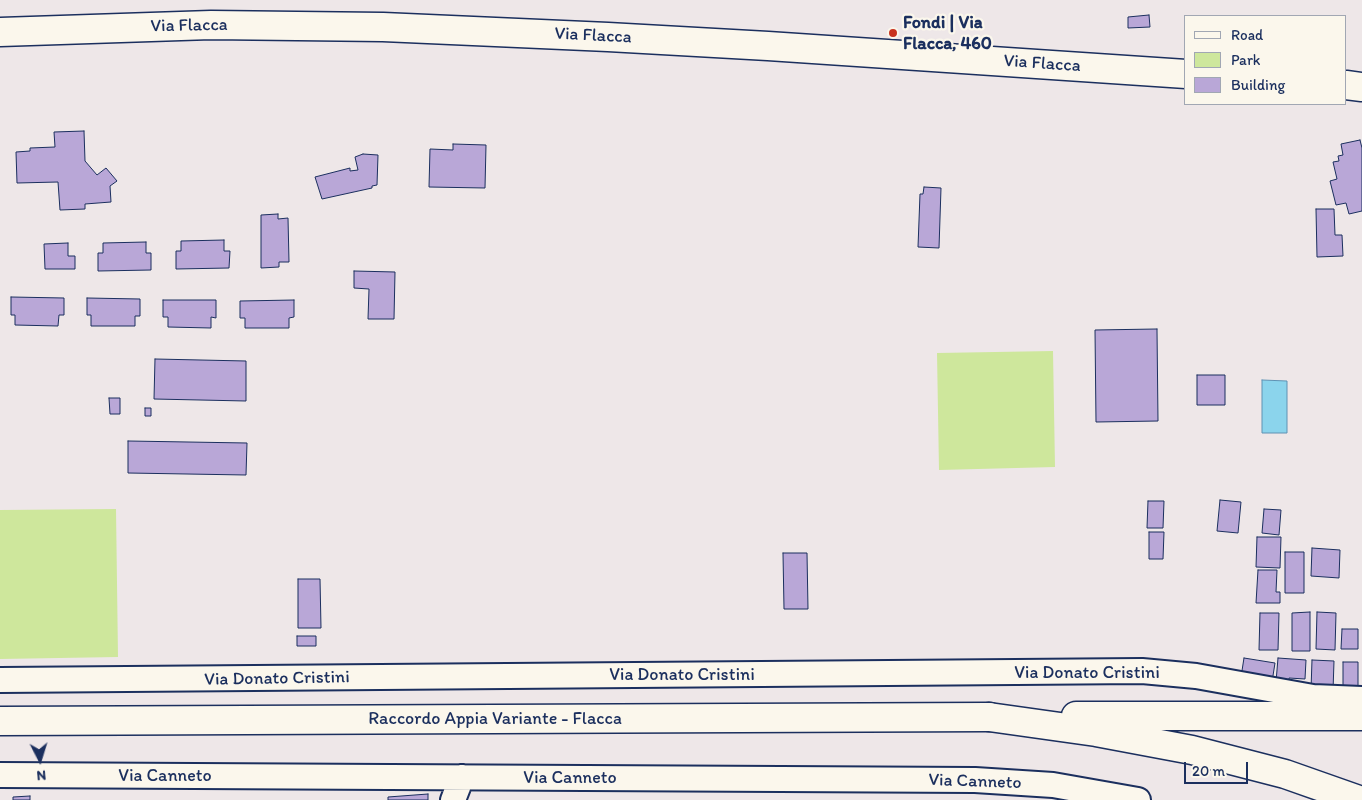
<!DOCTYPE html>
<html>
<head>
<meta charset="utf-8">
<style>
  body { margin:0 }
  #map { position:relative; width:1362px; height:800px; overflow:hidden; background:#eee7e8; font-family:Itim,sans-serif }
  canvas { display:block }
  .legend { position:absolute; left:1184px; top:15px; width:162px; height:90px; box-sizing:border-box; background:#fbf7ec; border:1px solid #a1a7b3; margin:0; padding:6px 9px; list-style:none; font-size:15px; color:#1b2f5e }
  .legend li { display:flex; align-items:center; gap:10px; height:25px }
  .legend b { width:25px; border:1px solid #a1a7b3 }
  .north { position:absolute; left:15px; top:735px; width:50px; height:50px; -webkit-text-stroke:4px #fbf7ec; paint-order:stroke; rotate:175deg; font-size:14px; font-weight:700; line-height:20px; text-align:center; color:#1b2f5e }
  .north::after { content:''; display:block; margin:auto; width:18px; height:22px; background:#1b2f5e; clip-path:polygon(50% 0,100% 100%,50% 72%,0 100%) }
  .scale { position:absolute; left:1184px; top:762px; width:64px; height:22px; box-sizing:border-box; border:2px solid #1b2f5e; border-top:0; padding-left:6px; font-size:15px; line-height:18px; white-space:nowrap; color:#1b2f5e; -webkit-text-stroke:4px #fbf7ec; paint-order:stroke }
</style>
</head>
<body>
<div id="map">
<canvas width="1362" height="800"></canvas>
<ul class="legend">
<li><b style="height:6px;background:#fbf7ec"></b>Road</li>
<li><b style="height:14px;background:#cee79c"></b>Park</li>
<li><b style="height:14px;background:#b9a7d7"></b>Building</li>
</ul>
<div class="north">N</div>
<div class="scale">20 m</div>
</div>
<script>
const context = document.querySelector('canvas').getContext('2d');
context.lineJoin = 'round';
function fillPath(path, color) { context.fillStyle = color; context.fill(path, 'evenodd'); }
const poly = rows => new Path2D(rows.map(r => 'M' + r).join(''));
function strokePath(path, color, width, dash) { context.strokeStyle = color; context.lineWidth = width; context.lineCap = dash ? 'butt' : 'round'; context.setLineDash(dash || []); context.stroke(path); }
function drawText(font, color, halo, rows, align = 'center') {
  context.font = font + ' Itim,sans-serif'; context.lineWidth = 4.5; context.setLineDash([]); context.textBaseline = 'middle'; context.strokeStyle = halo; context.fillStyle = color; for (const [text, x, y, turn = 0] of rows) {
    context.save(); context.translate(x, y); context.rotate((+turn || 0) * Math.PI / 180); context.textAlign = isNaN(turn) ? turn : align; if (halo) context.strokeText(text, 0, 0); context.fillText(text, 0, 0); context.restore();
  }
}
fillPath(poly([
  [1053,351,1055,467,939,470,937,353],
  [116,509,118,657,0,659,0,510]
]), '#cee79c');
const water = poly([
  [1262,380,1287,381,1287,433,1262,433,1262,380]
]);
fillPath(water, '#8bd4ec');
strokePath(water, '#5e92b3', 1);
const building = poly([
  [1149,15,1150,27,1128,28,1128,17,1149,15],
  [84,131,85,161,97,175,106,168,117,181,110,186,111,202,85,204,85,209,60,210,58,182,17,183,16,152,30,151,30,148,55,147,54,132,84,131],
  [1360,140,1362,148,1362,211,1349,214,1346,203,1336,205,1330,181,1337,179,1333,162,1339,161,1338,156,1343,155,1341,144,1360,140],
  [453,144,486,145,485,188,429,187,430,149,453,150,453,144],
  [363,154,378,155,377,185,372,186,372,188,322,199,315,177,350,168,350,171,358,170,355,157,363,154],
  [924,187,941,188,939,248,918,247,920,194,923,194,924,187],
  [1316,209,1334,209,1335,235,1342,235,1343,256,1317,257,1316,209],
  [278,214,278,219,288,218,289,262,279,262,279,267,261,268,261,215,278,214],
  [224,240,224,251,230,251,229,268,176,269,176,251,181,251,181,241,224,240],
  [146,242,146,253,151,253,151,270,98,271,98,253,103,253,103,243,146,242],
  [68,243,68,256,75,256,75,269,45,269,44,244,68,243],
  [354,271,395,272,394,319,368,319,369,289,354,288,354,271],
  [11,297,64,298,64,315,59,315,58,326,15,325,15,315,11,315,11,297],
  [87,298,140,299,140,316,135,316,135,326,91,326,91,315,87,315,87,298],
  [163,300,216,300,216,318,211,317,211,328,168,327,168,317,163,317,163,300],
  [294,300,294,317,289,318,289,328,245,328,245,318,240,318,240,301,294,300],
  [1157,329,1158,421,1096,422,1095,330,1157,329],
  [155,359,246,361,246,401,154,399,155,359],
  [1197,375,1225,375,1225,405,1197,405,1197,375],
  [109,398,120,398,120,414,110,414,109,398],
  [145,408,151,408,151,416,145,416,145,408],
  [128,441,247,443,246,475,128,473,128,441],
  [1220,500,1241,502,1238,533,1217,531,1220,500],
  [1148,501,1164,501,1163,528,1147,528,1148,501],
  [1264,509,1281,510,1279,535,1262,533,1264,509],
  [1149,532,1164,532,1163,559,1149,559,1149,532],
  [1257,537,1281,537,1280,568,1256,567,1257,537],
  [1312,548,1340,550,1339,578,1311,576,1312,548],
  [1285,552,1304,552,1304,593,1285,593,1285,552],
  [783,553,807,553,808,609,784,609,783,553],
  [1258,570,1277,570,1276,592,1280,592,1280,603,1256,603,1258,570],
  [298,579,320,579,321,628,298,628,298,579],
  [1310,612,1310,651,1292,651,1292,613,1310,612],
  [1317,612,1336,613,1335,650,1316,649,1317,612],
  [1260,613,1279,613,1278,650,1259,650,1260,613],
  [1342,629,1358,629,1358,649,1341,649,1342,629],
  [297,636,316,636,316,646,297,646,297,636],
  [1244,658,1275,663,1272,682,1241,677,1244,658],
  [1278,658,1306,660,1305,679,1289,678,1289,683,1276,682,1278,658],
  [1312,660,1334,661,1333,691,1311,690,1312,660],
  [1343,662,1358,662,1358,692,1343,692,1343,662],
  [428,794,428,800,388,800,388,797,428,794],
  [30,796,30,800,13,800,13,797,30,796]
]);
fillPath(building, '#b9a7d7');
strokePath(building, '#1b2f5e', 1);
const minor = poly([
  [0,680,1142,671,1196,676,1313,697,1362,699],
  [0,775,975,780,1053,785,1138,800],
  [453,800,462,777]
]);
const major = poly([
  [0,32,211,25,383,27,608,37,768,46,1186,74],
  [1346,85,1362,87],
  [0,721,989,717]
]);
const highway = poly([
  [1076,716,1362,716],
  [989,717,1096,732,1192,750,1285,774,1359,800]
]);
strokePath(minor, '#1b2f5e', 28);
strokePath(major, '#1b2f5e', 31);
strokePath(highway, '#1b2f5e', 31);
strokePath(minor, '#fbf7ec', 24);
strokePath(major, '#fbf7ec', 28);
strokePath(highway, '#fbf7ec', 28);
for (const [x, y, r, color] of [
  [893,33,5,"#c8321e"]
]) { const dot = new Path2D(); dot.arc(x, y, r, 0, 2 * Math.PI); context.fillStyle = color; context.fill(dot); strokePath(dot, '#fbf7ec', 2); }
drawText('bold 18px', '#1b2f5e', '#fbf7ec', [
  ["Fondi | Via",903,23],
  ["Flacca, 460",903,44]
], 'left');
drawText('18px', '#1b2f5e', '#fbf7ec', [
  ["Via Flacca",189,26,-1],
  ["Via Flacca",593,36,3],
  ["Via Flacca",1042,64,4],
  ["Via Donato Cristini",1087,673],
  ["Via Donato Cristini",682,675],
  ["Via Donato Cristini",277,679,-1],
  ["Raccordo Appia Variante - Flacca",495,719],
  ["Via Canneto",165,776],
  ["Via Canneto",570,778],
  ["Via Canneto",975,782,2]
]);
</script>
</body>
</html>
